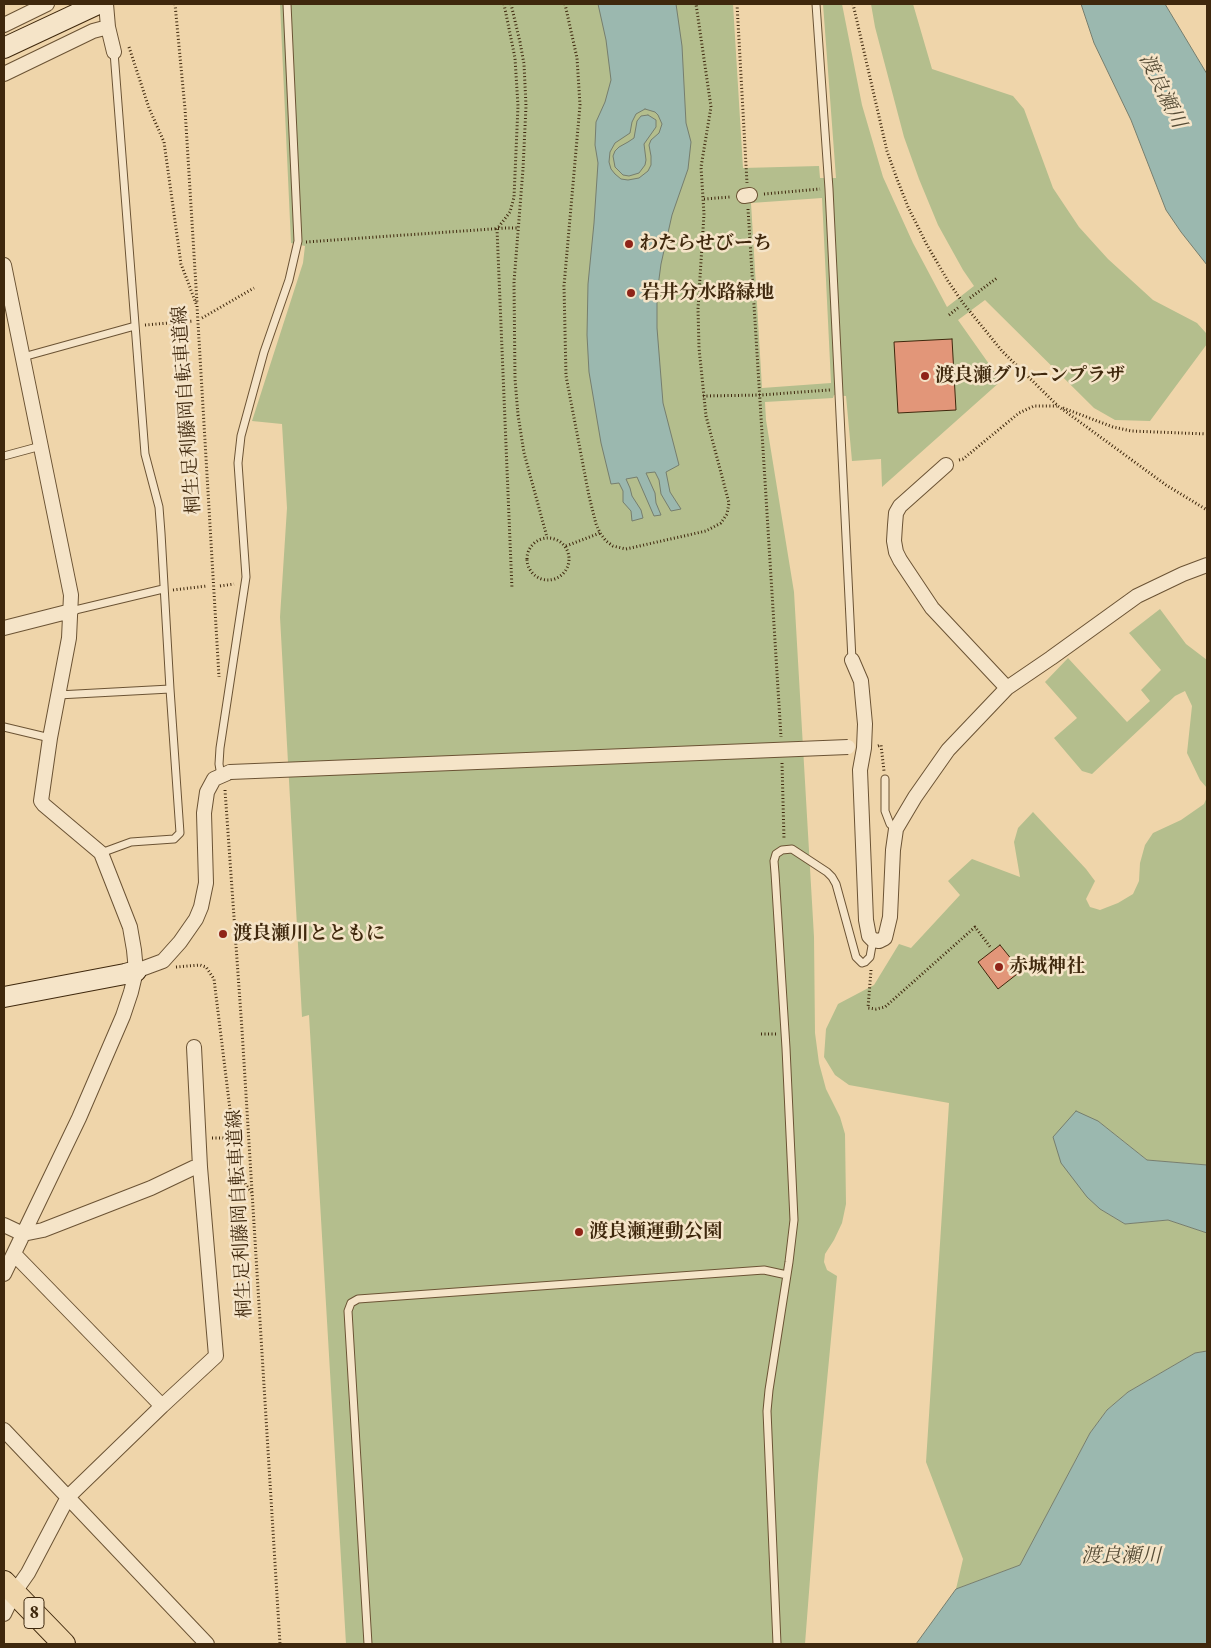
<!DOCTYPE html>
<html>
<head>
<meta charset="utf-8">
<style>
  body { margin:0 }
  #map { position:relative; width:1211px; height:1648px; overflow:hidden; background:#efd5aa; font-family:"EB Garamond",serif }
  canvas { display:block }
  .frame { position:absolute; inset:0; border:5px solid #3f280d; pointer-events:none }
</style>
</head>
<body>
<div id="map">
<canvas width="1211" height="1648"></canvas>
<div class="frame"></div>
</div>
<script>
const context = document.querySelector('canvas').getContext('2d');
context.lineJoin = 'round';
function fillPath(path, color) { context.fillStyle = color; context.fill(path, 'evenodd'); }
const poly = rows => new Path2D(rows.map(r => 'M' + r).join(''));
function strokePath(path, color, width, dash) { context.strokeStyle = color; context.lineWidth = width; context.lineCap = dash ? 'butt' : 'round'; context.setLineDash(dash || []); context.stroke(path); }
function drawText(font, color, halo, rows, align = 'center') {
  context.font = font + ' "EB Garamond","Noto Serif JP",serif'; context.lineWidth = 5; context.setLineDash([]); context.textBaseline = 'middle'; context.strokeStyle = halo; context.fillStyle = color; for (const [text, x, y, turn = 0] of rows) {
    context.save(); context.translate(x, y); context.rotate((+turn || 0) * Math.PI / 180); context.textAlign = isNaN(turn) ? turn : align; if (halo) context.strokeText(text, 0, 0); context.fillText(text, 0, 0); context.restore();
  }
}
fillPath(poly([
  [280,4,733,4,743,168,819,166,820,178,836,178,823,4,842,4,862,105,883,177,913,243,947,307,974,286,963,270,938,225,919,179,904,137,875,27,871,4,913,4,932,69,1013,96,1024,109,1053,188,1079,227,1108,259,1153,300,1197,323,1206,333,1207,344,1150,421,1115,420,1094,408,985,300,958,320,1001,381,882,487,881,459,852,461,846,396,834,395,833,398,765,402,766,420,794,592,814,937,815,1033,819,1063,826,1089,840,1117,845,1134,846,1204,842,1223,834,1240,825,1254,824,1262,827,1270,837,1276,818,1475,805,1644,346,1644,309,1015,302,1017,280,617,287,508,282,424,252,421,303,263,305,246,291,243],
  [822,198,831,383,762,388,751,203],
  [1160,609,1186,644,1207,660,1207,788,1200,780,1187,753,1192,706,1185,691,1175,696,1092,774,1082,771,1054,738,1077,718,1045,682,1068,658,1127,722,1150,701,1141,690,1161,670,1129,633],
  [1207,797,1207,1165,1147,1160,1098,1121,1100,1209,1125,1224,1168,1220,1207,1233,1207,1351,1195,1353,1128,1392,1107,1410,1090,1433,1020,1565,956,1589,963,1559,926,1462,949,1103,849,1085,835,1075,824,1057,826,1029,838,1004,874,985,899,944,911,948,960,895,948,881,972,859,1020,877,1014,842,1018,828,1033,812,1086,869,1095,881,1086,899,1090,907,1100,910,1118,903,1133,894,1139,881,1140,863,1145,845,1153,833,1181,820,1204,804]
]), '#b4be8d');
const water = poly([
  [598,4,676,4,682,46,686,123,691,142,688,169,672,215,661,264,657,294,657,328,663,403,679,465,666,472,670,492,681,509,671,511,661,494,659,480,655,472,646,473,655,493,656,503,661,515,654,516,637,477,626,479,630,488,632,496,641,510,643,518,632,521,631,511,623,502,623,491,619,483,611,484,601,443,589,372,587,335,588,284,594,223,598,163,595,145,596,122,605,102,611,80,606,40,598,4],
  [645,109,655,112,658,115,662,124,659,133,651,140,649,145,651,156,651,165,648,171,639,178,628,180,621,179,615,174,611,169,609,162,610,152,615,143,630,133,632,122,636,114,645,109],
  [1081,4,1165,4,1207,74,1207,265,1181,232,1166,210,1131,120,1094,43,1081,4],
  [648,115,656,120,656,127,644,144,646,160,645,165,639,173,629,176,623,175,615,167,613,156,615,151,619,147,628,142,634,138,637,121,641,116,648,115],
  [1076,1111,1098,1121,1147,1160,1207,1165,1207,1233,1168,1220,1125,1224,1100,1209,1087,1197,1061,1163,1053,1137,1076,1111],
  [1207,1351,1207,1644,916,1644,956,1589,1020,1565,1090,1433,1107,1410,1128,1392,1195,1353,1207,1351]
]);
fillPath(water, '#9bb8af');
strokePath(water, '#767e6e', 1);
const building = poly([
  [952,339,956,410,898,413,894,342,952,339],
  [1000,945,1021,971,998,989,978,962,1000,945]
]);
fillPath(building, '#e29679');
strokePath(building, '#3f280d', 1);
const lane = poly([
  [816,4,829,189,852,660],
  [23,357,135,326],
  [4,456,41,446],
  [71,611,163,589],
  [58,695,170,689],
  [4,727,50,738],
  [221,776,219,764,220,748,246,577,238,463,241,436,264,352,289,280,298,241,287,4],
  [885,779,885,811,890,824,896,829],
  [101,853,131,842,174,839,180,833,170,689,161,533,159,507,145,454,114,52],
  [368,1644,348,1311,351,1303,358,1299,764,1270,787,1275],
  [777,1644,767,1411,769,1390,789,1262,794,1220,786,1048,775,873,774,861,776,854,782,850,792,849,827,872,832,877,836,884,856,957,862,963,865,962,870,957,873,940]
]);
const street = poly([
  [106,4,108,27,114,52],
  [4,25,47,4],
  [4,74,93,31,108,27],
  [744,196,750,195],
  [4,265,71,595,69,638,50,738,41,801,44,805,101,853,130,927,134,950,136,971,131,992,123,1016,79,1118,4,1274],
  [946,465,900,506,896,513,895,525,894,541,896,552,900,560,932,608,1007,688],
  [4,628,71,611],
  [852,660,861,681,865,724,864,748,860,770,866,920,869,936,873,940,879,941,885,938,890,917,893,850,896,829,915,797,948,750,1007,688,1051,658,1137,596,1183,574,1207,565],
  [136,971,163,961,180,942,196,919,201,907,206,883,204,813,207,792,214,779,230,772],
  [4,1225,23,1234,43,1230,151,1188,193,1168,200,1167],
  [14,1254,162,1406],
  [4,1430,207,1644],
  [4,1614,14,1593,28,1573,68,1497,162,1406,216,1356,200,1167,194,1047]
]);
const secondary = poly([
  [4,48,98,4],
  [4,997,125,974,136,971]
]);
const primary = poly([
  [4,1582,64,1644]
]);
strokePath(lane, '#6b5334', 9);
strokePath(street, '#6b5334', 16);
strokePath(secondary, '#3f280d', 22);
strokePath(primary, '#3f280d', 24);
strokePath(poly([
  [175,4,185,109,197,303],
  [504,4,515,58,518,106,514,197,510,212,497,229,512,589],
  [511,4,520,42,524,64,526,106,523,169,514,282,515,379,518,415,524,453,547,537],
  [565,4,577,58,580,105,564,286,566,376,589,496,596,524,600,533,606,541,613,546,626,549,706,531,721,523,727,514,729,503,706,416,699,348,698,309,704,214,701,167,711,107,696,4],
  [737,4,747,183],
  [853,4,887,151,897,179,908,207,927,245,948,281,963,303,1002,351,1058,406,1166,485,1207,510],
  [129,47,149,108,164,142,181,264,197,306,219,677],
  [764,194,820,189],
  [704,199,730,197],
  [748,209,781,737],
  [306,242,505,228,517,228],
  [970,298,997,278],
  [949,315,959,307],
  [202,318,254,288],
  [145,325,193,321],
  [703,396,761,395,830,390],
  [1063,408,1113,427,1131,431,1207,434],
  [959,460,963,459,1019,413,1034,406,1057,406],
  '527 559a21 21 0 1 1 42 0a21 21 0 1 1-42 0Z',
  [566,546,600,533],
  [220,586,234,584],
  [173,590,207,586],
  [878,746,881,745,884,771],
  [782,763,784,839],
  [225,790,242,1030,280,1644],
  [176,967,200,965,206,967,214,979,233,1134,239,1169,246,1185,252,1193],
  [871,970,868,1008,876,1009,885,1007,975,927,991,948],
  [761,1034,776,1034],
  [212,1138,233,1138]
]), '#3f280d', 3, [1, 2.5]);
strokePath(lane, '#f5e4c8', 7);
strokePath(street, '#f5e4c8', 14);
strokePath(secondary, '#f5e4c8', 20);
strokePath(primary, '#efd5aa', 22);
const streetBridge = poly([
  [230,772,848,747]
]);
strokePath(streetBridge, '#6b5334', 16, []);
strokePath(streetBridge, '#f5e4c8', 14);
for (const [x, y, r, color] of [
  [629,244,5,"#8f2418"],
  [631,293,5,"#8f2418"],
  [925,376,5,"#8f2418"],
  [223,934,5,"#8f2418"],
  [999,967,5,"#8f2418"],
  [579,1232,5,"#8f2418"]
]) { const dot = new Path2D(); dot.arc(x, y, r, 0, 2 * Math.PI); context.fillStyle = color; context.fill(dot); strokePath(dot, '#f5e4c8', 2); }
for (const [x, y, w] of [
  [34,1613,20]
]) { const box = new Path2D(); box.roundRect(x - w / 2, y - 15.5, w, 31, 4); context.fillStyle = '#f5e4c8'; context.fill(box); strokePath(box, '#3f280d', 1); }
drawText('bold 18px', '#3f280d', null, [
  ["8",34,1613]
]);
drawText('bold 19px', '#3f280d', '#f5e4c8', [
  ["わたらせびーち",639,244],
  ["岩井分水路緑地",641,293],
  ["渡良瀬グリーンプラザ",935,376],
  ["渡良瀬川とともに",233,934],
  ["赤城神社",1009,967],
  ["渡良瀬運動公園",589,1232]
], 'left');
drawText('19px', '#3f280d', '#f5e4c8', [
  ["桐生足利藤岡自転車道線",187,410,-94],
  ["桐生足利藤岡自転車道線",240,1214,-93]
]);
drawText('italic 20px', '#564c36', '#f5e4c8', [
  ["渡良瀬川",1162,91,64],
  ["渡良瀬川",1121,1557]
]);
</script>
</body>
</html>
